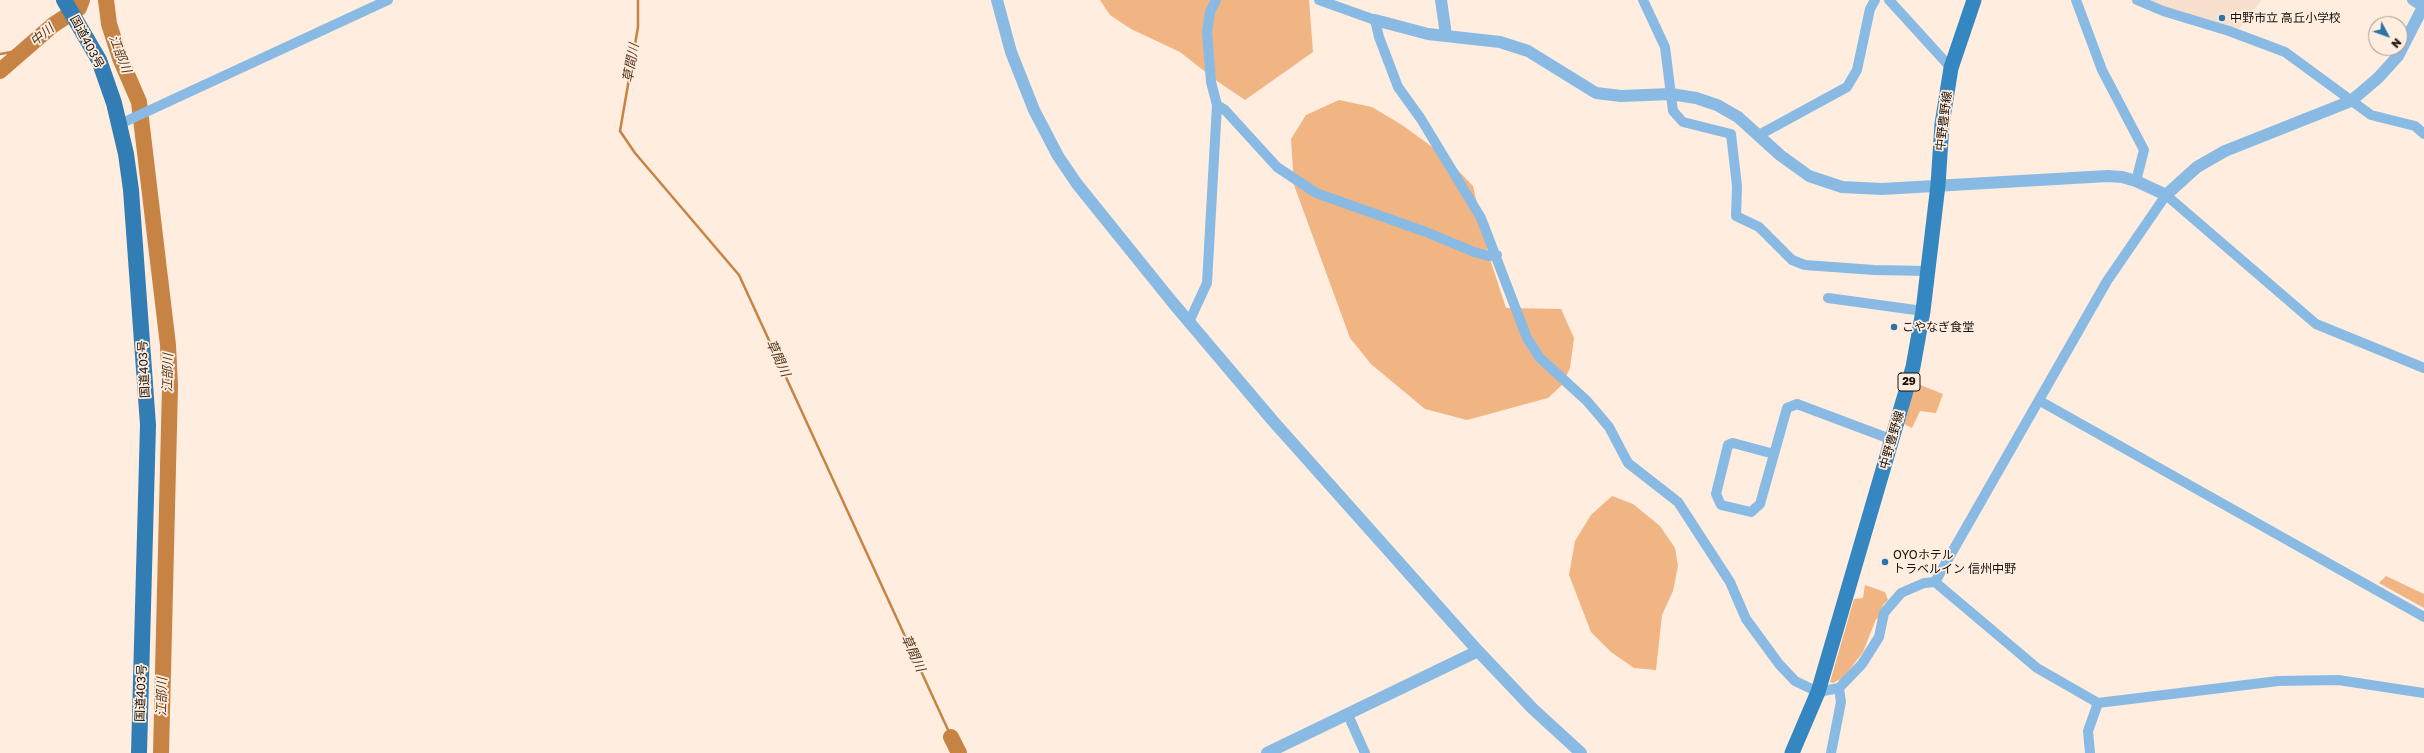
<!DOCTYPE html>
<html>
<head>
<meta charset="utf-8">
<style>
  body { margin:0 }
  #map { position:relative; width:2424px; height:753px; overflow:hidden; background:#ffeddf; font-family:"Golos Text",sans-serif }
  canvas { display:block }
  .north { position:absolute; left:2368px; top:16px; width:40px; height:40px; box-sizing:border-box; background:#ffeddf; border:1px solid #a3958b; border-radius:50%; rotate:131deg; font-size:11px; font-weight:700; line-height:16px; text-align:center; color:#18120d }
  .north::after { content:''; display:block; margin:auto; width:14px; height:18px; background:#2b74a8; clip-path:polygon(50% 0,100% 100%,50% 72%,0 100%) }
</style>
</head>
<body>
<div id="map">
<canvas width="2424" height="753"></canvas>
<div class="north">N</div>
</div>
<script>
const context = document.querySelector('canvas').getContext('2d');
context.lineJoin = 'round';
function fillPath(path, color) { context.fillStyle = color; context.fill(path, 'evenodd'); }
const poly = rows => new Path2D(rows.map(r => 'M' + r).join(''));
function strokePath(path, color, width, dash) { context.strokeStyle = color; context.lineWidth = width; context.lineCap = dash ? 'butt' : 'round'; context.setLineDash(dash || []); context.stroke(path); }
function drawText(font, color, halo, rows, align = 'center') {
  context.font = font + ' "Golos Text","Noto Sans JP",sans-serif'; context.lineWidth = 3.5; context.setLineDash([]); context.textBaseline = 'middle'; context.strokeStyle = halo; context.fillStyle = color; for (const [text, x, y, turn = 0] of rows) {
    context.save(); context.translate(x, y); context.rotate((+turn || 0) * Math.PI / 180); context.textAlign = isNaN(turn) ? turn : align; if (halo) context.strokeText(text, 0, 0); context.fillText(text, 0, 0); context.restore();
  }
}
fillPath(poly([
  [2147,0,2262,0,2239,29,2165,9]
]), '#f7e0cc');
fillPath(poly([
  [1100,0,1309,0,1313,52,1245,100,1217,81,1180,52,1131,29,1110,15],
  [1339,100,1372,107,1402,125,1442,154,1473,186,1489,256,1506,308,1561,309,1574,338,1570,368,1562,385,1548,398,1467,420,1425,409,1371,364,1350,338,1294,185,1291,139,1306,115],
  [1915,383,1943,394,1936,413,1920,411,1912,428,1904,424],
  [1612,496,1633,504,1660,526,1675,548,1678,566,1673,591,1662,615,1656,670,1634,668,1611,652,1591,632,1569,575,1575,541,1591,515],
  [2386,576,2424,594,2424,608,2379,583],
  [1865,585,1885,592,1888,600,1883,605,1880,618,1876,619,1863,652,1844,677,1833,683,1830,682,1854,599,1863,598]
]), '#f0b582');
strokePath(poly([
  [638,0,638,27,620,131,635,153,739,275,949,732],
  [0,54,23,50]
]), '#c68343', 2.5);
strokePath(poly([
  [106,0,109,24,120,58,139,102,168,345,170,386,161,753],
  [0,71,53,25,79,8,82,0],
  [951,737,959,753]
]), '#c68343', 16);
strokePath(poly([
  [1319,0,1375,20,1379,37,1398,87,1421,119,1481,218,1527,338,1540,358,1587,401,1609,427,1628,463,1678,502,1730,582,1746,619,1779,664,1795,681,1818,692,1839,688,1862,664,1879,637,1884,613,1901,593,1924,583,1935,582,2037,668,2098,703,2278,681,2338,680,2424,693],
  [1643,0,1665,47,1673,111,1683,122,1731,134,1737,186,1736,216,1759,227,1792,260,1805,265,1874,270,1928,271],
  [1889,0,1951,68],
  [2076,0,2102,70,2144,150,2136,181],
  [2137,0,2163,11,2229,31,2285,52,2371,115,2415,126,2424,134],
  [2412,0,2423,7],
  [1217,105,1225,110,1277,167,1316,193,1426,232,1474,252,1489,256,1497,255],
  [120,124,388,0],
  [1759,135,1847,87,1857,70,1870,9,1875,0],
  [1828,298,1923,311],
  [1189,322,1207,283,1217,105,1211,82,1207,32,1210,12,1216,0],
  [2040,401,2424,617],
  [1774,454,1733,443,1728,445,1716,494,1721,505,1751,512,1760,504,1787,408,1797,404,1893,440],
  [1935,582,2107,281,2166,195,2316,324,2424,368],
  [1348,715,1365,753],
  [1831,753,1841,702,1839,688],
  [2090,753,2088,731,2098,703]
]), '#88bae3', 10);
strokePath(poly([
  [997,0,1011,52,1034,110,1058,156,1077,184,1173,303,1273,421,1478,651,1533,709,1581,753],
  [1441,0,1446,35],
  [1375,20,1428,34,1500,42,1528,51,1596,93,1621,96,1671,94,1696,98,1717,105,1738,117,1780,155,1809,176,1842,187,1882,189,2108,176,2122,177,2136,181,2166,195,2197,167,2225,151,2351,101,2378,78,2398,56,2424,5],
  [1267,753,1478,651]
]), '#88bae3', 12);
strokePath(poly([
  [1792,753,1818,692,1913,367,1923,311,1938,185,1942,124,1951,68,1974,0]
]), '#3587c2', 15);
strokePath(poly([
  [64,0,99,60,114,103,126,154,131,190,148,425,139,753]
]), '#327eb4', 16);
for (const [x, y, r, color] of [
  [2222,18,4,"#2b74a8"],
  [1894,327,4,"#2b74a8"],
  [1885,562,4,"#2b74a8"]
]) { const dot = new Path2D(); dot.arc(x, y, r, 0, 2 * Math.PI); context.fillStyle = color; context.fill(dot); strokePath(dot, '#ffeddf', 1.5); }
for (const [x, y, w] of [
  [1909,382,22]
]) { const box = new Path2D(); box.roundRect(x - w / 2, y - 9, w, 18, 3); context.fillStyle = '#ffeddf'; context.fill(box); strokePath(box, '#18120d', 1); }
drawText('bold 11px', '#18120d', null, [
  ["29",1909,382]
]);
drawText('12px', '#18120d', '#ffeddf', [
  ["中野市立 高丘小学校",2230,18],
  ["こやなぎ食堂",1902,327],
  ["OYOホテル",1893,555],
  ["トラベルイン 信州中野",1893,569]
], 'left');
drawText('12px', '#18120d', '#ffeddf', [
  ["国道403号",87,42,62],
  ["中野豊野線",1944,121,-83],
  ["国道403号",144,369,-93],
  ["中野豊野線",1892,440,-74],
  ["国道403号",141,693,-88]
]);
drawText('italic 13px', '#55381d', '#ffeddf', [
  ["中川",42,35,-40],
  ["江部川",120,54,69],
  ["草間川",631,63,-80],
  ["草間川",778,358,65],
  ["江部川",168,373,-89],
  ["草間川",913,653,65],
  ["江部川",162,697,-89]
]);
</script>
</body>
</html>
